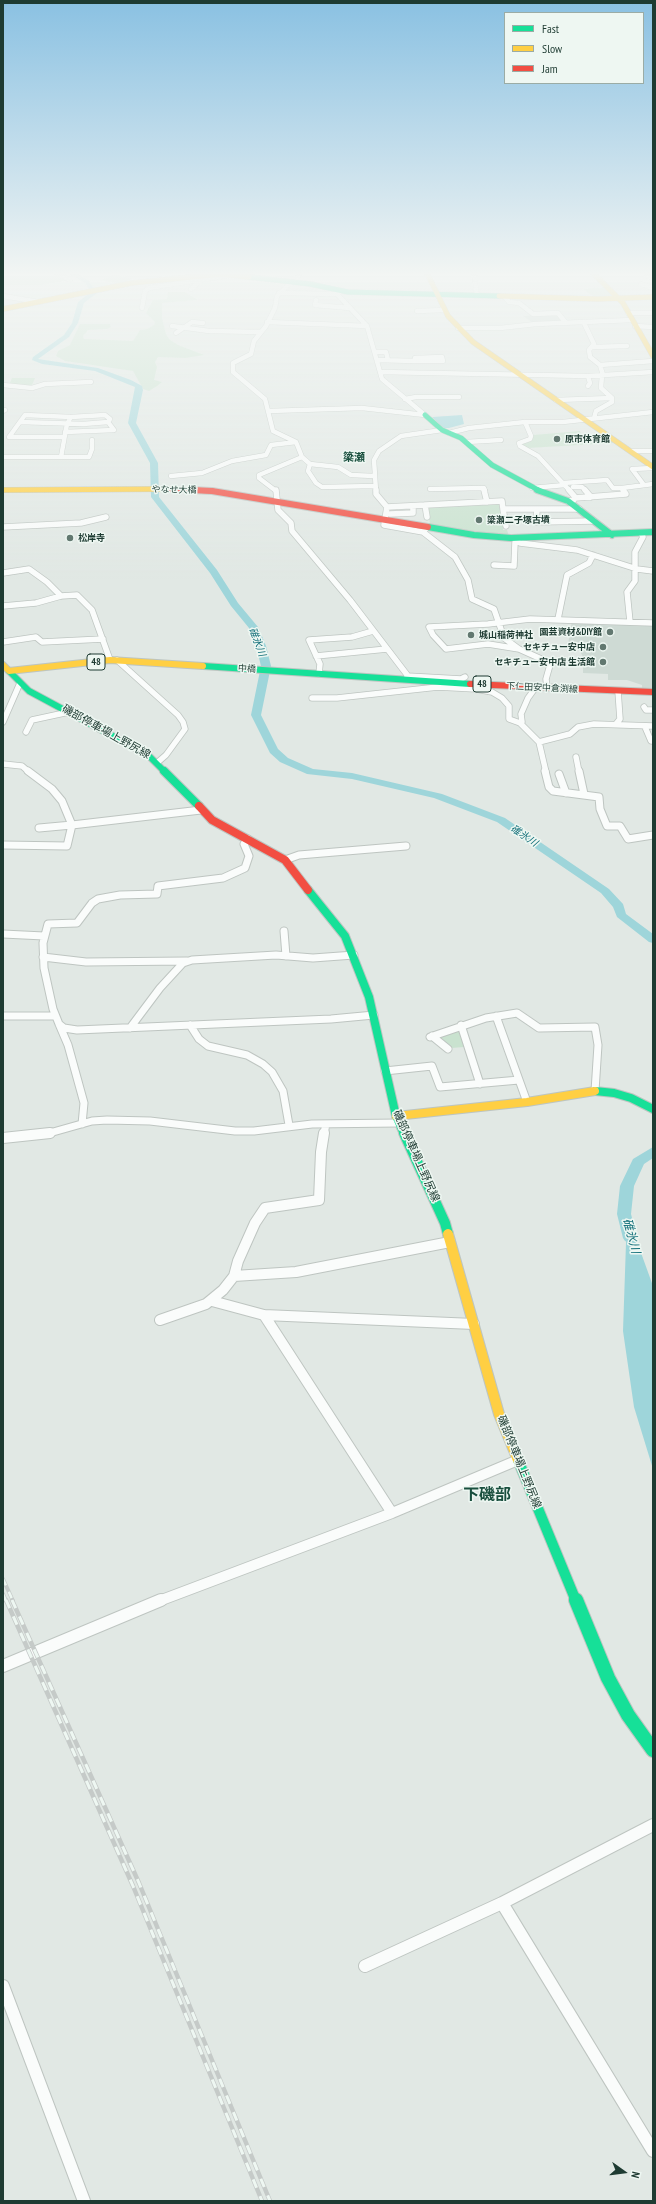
<!DOCTYPE html>
<html>
<head>
<meta charset="utf-8">
<style>
  body { margin:0 }
  #map { position:relative; width:656px; height:2204px; overflow:hidden; background:#e1e8e4; font-family:"PT Sans Narrow",sans-serif }
  canvas { display:block }
  .frame { position:absolute; inset:0; border:4px solid #1e3b32; pointer-events:none }
  .legend { position:absolute; left:504px; top:12px; width:140px; height:72px; box-sizing:border-box; background:#eef7f2; border:1px solid #9baca5; margin:0; padding:5px 7px; list-style:none; font-size:12px; color:#1e3b32 }
  .legend li { display:flex; align-items:center; gap:8px; height:20px }
  .legend b { width:20px; border:1px solid #9baca5 }
  .north { position:absolute; left:604px; top:2152px; width:40px; height:40px; -webkit-text-stroke:3px #eef7f2; paint-order:stroke; rotate:104deg; font-size:11px; font-weight:700; line-height:16px; text-align:center; color:#1e3b32 }
  .north::after { content:''; display:block; margin:auto; width:14px; height:18px; background:#1e3b32; clip-path:polygon(50% 0,100% 100%,50% 72%,0 100%) }
</style>
</head>
<body>
<div id="map">
<canvas width="656" height="2204"></canvas>
<div class="frame"></div>
<ul class="legend">
<li><b style="height:5px;background:#16e098"></b>Fast</li>
<li><b style="height:5px;background:#ffcf43"></b>Slow</li>
<li><b style="height:5px;background:#f24e42"></b>Jam</li>
</ul>
<div class="north">N</div>
</div>
<script>
const context = document.querySelector('canvas').getContext('2d');
context.lineJoin = 'round';
function fillPath(path, color) { context.fillStyle = color; context.fill(path, 'evenodd'); }
const poly = rows => new Path2D(rows.map(r => 'M' + r).join(''));
function strokePath(path, color, width, dash) { context.strokeStyle = color; context.lineWidth = width; context.lineCap = dash ? 'butt' : 'round'; context.setLineDash(dash || []); context.stroke(path); }
function drawText(font, color, halo, rows, align = 'center') {
  context.font = font + ' "PT Sans Narrow","Noto Sans JP",sans-serif'; context.lineWidth = 3; context.setLineDash([]); context.textBaseline = 'middle'; context.strokeStyle = halo; context.fillStyle = color; for (const [text, x, y, turn = 0] of rows) {
    context.save(); context.translate(x, y); context.rotate((+turn || 0) * Math.PI / 180); context.textAlign = isNaN(turn) ? turn : align; if (halo) context.strokeText(text, 0, 0); context.fillText(text, 0, 0); context.restore();
  }
}
fillPath(poly([
  [557,314,564,322,533,323,523,316],
  [572,621,653,625,653,690,642,690,642,685,627,680,608,680,608,674,583,673,583,657,577,645,568,644]
]), '#cedad4');
fillPath(poly([
  [113,275,133,278,121,284,101,280],
  [3,277,60,277,70,280,41,285,3,285],
  [606,287,616,298,597,299,583,289],
  [168,292,185,292,198,300,162,303,162,318,166,334,169,339,178,345,204,355,185,358,158,357,155,362,157,367,154,380,162,382,157,386,149,391,143,389,133,371,65,361,56,356,58,351,70,345,80,324,110,324,111,327,107,329,88,330,83,336,84,339,133,341,140,330,147,329,154,325,155,322,146,313,153,300,167,299],
  [12,378,35,378,32,385,9,385],
  [580,431,583,440,609,438,616,443,527,448,523,446,522,443,533,435],
  [499,502,505,526,503,527,503,530,507,530,509,536,430,525,428,505],
  [455,1030,460,1031,464,1047,451,1048,438,1040,439,1036]
]), '#c9e2cf');
fillPath(poly([
  [462,415,464,424,449,428,443,428,432,417],
  [627,1214,653,1286,653,1469,634,1407,623,1331]
]), '#9ed5da');
fillPath(poly([
  [68,273,76,273,89,281,97,293,84,303,78,323,69,337,38,359,98,368,131,380,142,386,143,390,136,423,158,463,159,497,217,570,238,603,258,627,266,646,271,666,261,715,278,749,288,758,313,769,352,773,442,794,505,818,609,889,623,904,626,914,653,934,653,943,649,942,617,917,613,907,601,893,497,822,434,798,352,779,307,774,280,762,270,753,251,715,261,666,256,646,249,628,231,606,210,573,151,497,150,463,128,423,135,387,95,371,42,364,32,360,33,357,64,335,72,323,78,302,91,292,85,283,68,273],
  [653,1147,653,1158,644,1164,634,1186,631,1214,637,1238,635,1241,630,1243,625,1241,623,1238,617,1214,620,1186,633,1159,653,1147]
]), '#9ed5da');
const streetFar4 = poly([
  [57,273,70,280],
  [474,273,477,296],
  [647,276,653,278],
  [297,278,300,273],
  [291,282,277,296,275,308,266,326,254,341,251,354,233,363,233,372,265,399,273,431,296,442,302,457,310,464,338,467,351,475,374,476],
  [641,284,653,288],
  [191,289,199,282,199,279],
  [341,291,337,294,367,326,382,379,425,415],
  [279,293,337,294],
  [3,296,39,302],
  [505,297,509,302,519,303,533,314,558,313,566,323],
  [316,300,315,305,350,308],
  [142,308,145,291,149,288,231,275],
  [417,311,444,310],
  [628,313,653,313],
  [267,322,367,326],
  [584,323,594,344,589,350,590,357,600,365,603,375],
  [172,326,209,331,260,332],
  [635,326,653,327],
  [458,328,500,328,536,324,632,320],
  [176,333,192,322,203,323],
  [593,347,627,346],
  [375,352,386,352,388,360],
  [442,357,443,361,415,361,415,358,442,357],
  [377,360,415,361],
  [600,365,653,361],
  [380,372,588,376,653,372],
  [588,376,590,383,588,386],
  [3,385,32,388,45,384,91,382],
  [405,399,416,397,459,397],
  [556,400,612,398,601,388,602,375],
  [3,411,5,410],
  [269,411,362,408,425,415],
  [594,418,596,411,612,402,612,398],
  [20,422,83,424,108,422],
  [525,422,531,436,530,439,519,443,520,446,538,456,570,491],
  [449,433,469,428,525,422,563,422,653,412],
  [63,437,9,437,25,415,71,417,105,415,110,419,108,422,114,430,65,432],
  [466,442,501,440],
  [631,451,653,451],
  [3,457,61,457,67,424,71,417],
  [61,457,89,457,92,449,92,440],
  [310,464,308,471,316,483,322,487,375,486],
  [171,476,202,473,232,461,266,455,271,445,296,442],
  [563,483,607,480,613,488,622,488],
  [644,485,632,469,653,468],
  [573,487,582,487,586,491],
  [532,488,565,485],
  [430,489,484,488,485,491],
  [276,491,259,478,259,475,302,457],
  [376,491,374,460,379,451,401,436,442,430],
  [624,491,622,488,653,484]
]);
const streetFar3 = poly([
  [276,490,278,510,291,523,292,531,350,600,408,676],
  [376,490,376,494,387,507,384,525,423,532],
  [484,490,487,502],
  [585,490,591,497],
  [575,498,626,494,623,490],
  [568,501,574,500,575,497,569,490],
  [425,505,427,517],
  [387,507,502,501,503,509,579,509],
  [503,509,506,526],
  [537,510,536,522,594,521],
  [390,514,413,513,413,506],
  [3,527,81,523,106,517],
  [427,527,423,532,455,557,468,580,472,599,494,609,504,638,519,649,548,662,550,665,546,679,547,688],
  [512,538,520,543,577,550,637,569,653,571],
  [494,565,514,566,515,542],
  [3,573,29,569,47,582,61,596],
  [3,606,36,603,61,596,77,595,92,610,110,660],
  [558,619,567,575,589,563,593,555],
  [630,622,627,592,635,581,635,552,643,537,641,533],
  [3,642,36,637,42,642,103,639],
  [519,649,488,644,446,649,433,635,429,627,488,624,530,619,653,623],
  [316,656,387,649],
  [117,660,178,715,183,722,185,729,166,755,158,762],
  [319,674,320,664,309,640,352,637,373,631],
  [407,676,461,679,465,677],
  [312,698,337,698,438,687,476,689,492,692,502,698,509,706,509,719,520,723,522,722,521,714,528,698,536,687],
  [644,707,646,710,653,710],
  [3,722,20,683],
  [520,723,539,742,570,734,578,727,594,724,653,726],
  [616,724,620,719,618,691],
  [645,727,651,741,653,741],
  [26,732,32,720,69,712],
  [539,742,546,772],
  [576,757,579,772],
  [3,764,22,766,29,772]
]);
const streetFar2 = poly([
  [28,771,52,789,62,801,72,825,39,828],
  [545,771,549,787,553,791,599,797,600,809,607,826,620,826,628,839,653,835],
  [579,771,584,794],
  [559,774,566,793],
  [248,839,244,844,249,856,245,868,223,878,158,886,157,894,120,895,98,899,92,903,77,923,48,924,43,943,44,968,53,1009,59,1024,64,1028,77,1030,331,1019,374,1015],
  [3,845,67,846,72,825,201,810],
  [285,860,299,855,406,846],
  [284,931,286,956],
  [3,934,44,936],
  [43,957,86,962,187,961],
  [3,1016,55,1016],
  [496,1016,527,1102],
  [59,1024,68,1045,84,1103,82,1124],
  [190,1025,199,1039,208,1046,247,1055,263,1064,272,1072,283,1091,289,1125],
  [461,1025,480,1084],
  [130,1028,160,988,183,963,192,960,276,955,313,958,354,955],
  [432,1036,448,1049],
  [430,1037,486,1018,517,1013,539,1028,595,1027,598,1045,595,1091],
  [385,1071,432,1066,440,1087,519,1080],
  [46,1134,92,1121,107,1120,150,1121,235,1131,254,1131,312,1124,399,1123],
  [324,1134,326,1124]
]);
const streetFar1 = poly([
  [3,1138,50,1133],
  [234,1276,296,1272,450,1242],
  [212,1301,264,1315,474,1324],
  [264,1315,392,1513],
  [160,1320,206,1304,223,1290,234,1276,238,1261,255,1223,265,1208,319,1200,321,1152,324,1133],
  [159,1601,392,1513,518,1460]
]);
const street = poly([
  [3,1666,161,1600],
  [502,1903,653,2151],
  [365,1966,502,1903,653,1825],
  [3,1986,84,2201]
]);
const fastFar4 = poly([
  [249,277,310,284,348,292,499,296],
  [425,415,442,430,461,438,492,465,540,491]
]);
const fastFar3 = poly([
  [537,490,568,501,612,535],
  [428,527,474,535,511,538,653,532],
  [203,666,470,684],
  [9,671,29,691,148,755,165,772]
]);
const fastFar2 = poly([
  [164,771,199,806],
  [308,890,345,936,369,997,396,1116,404,1134],
  [595,1091,614,1093,631,1098,653,1109]
]);
const fastFar1 = poly([
  [404,1133,445,1223,448,1234],
  [518,1460,576,1601]
]);
const fast = poly([
  [576,1600,608,1678,628,1715,653,1750]
]);
const slowFar3 = poly([
  [427,273,448,316,473,342,653,467],
  [593,273,623,303,653,356],
  [499,296,598,299,653,297],
  [3,309,132,283,221,274,249,277],
  [3,490,168,489]
]);
const slowFar2 = poly([
  [3,665,9,671,110,660,203,666]
]);
const slowFar1 = poly([
  [396,1116,527,1102,595,1091]
]);
const slow = poly([
  [448,1234,499,1414,518,1460]
]);
const jamFar2 = poly([
  [168,489,213,491]
]);
const jamFar1 = poly([
  [192,490,212,491,428,527],
  [470,684,653,692]
]);
const jam = poly([
  [199,806,212,820,285,860,308,890]
]);
strokePath(streetFar4, '#bec5c1', 5.5);
strokePath(streetFar3, '#bec5c1', 7);
strokePath(streetFar2, '#bec5c1', 9);
strokePath(streetFar1, '#bec5c1', 12);
strokePath(street, '#bec5c1', 14);
strokePath(fastFar4, '#bdc5c1', 6);
strokePath(fastFar3, '#bdc5c1', 8);
strokePath(fastFar2, '#bdc5c1', 10);
strokePath(fastFar1, '#bdc5c1', 12);
strokePath(fast, '#bdc5c1', 16);
strokePath(slowFar3, '#bdc5c1', 6);
strokePath(slowFar2, '#bdc5c1', 8);
strokePath(slowFar1, '#bdc5c1', 10);
strokePath(slow, '#bdc5c1', 12);
strokePath(jamFar2, '#bdc5c1', 6);
strokePath(jamFar1, '#bdc5c1', 8);
strokePath(jam, '#bdc5c1', 10);
strokePath(streetFar4, '#fafcfb', 4.5);
strokePath(streetFar3, '#fafcfb', 5.5);
strokePath(streetFar2, '#fafcfb', 7);
strokePath(streetFar1, '#fafcfb', 10);
strokePath(street, '#fafcfb', 12);
strokePath(fastFar4, '#16e098', 5);
strokePath(fastFar3, '#16e098', 6);
strokePath(fastFar2, '#16e098', 8);
strokePath(fastFar1, '#16e098', 10);
strokePath(fast, '#16e098', 14);
strokePath(slowFar3, '#ffcf43', 5);
strokePath(slowFar2, '#ffcf43', 6);
strokePath(slowFar1, '#ffcf43', 8);
strokePath(slow, '#ffcf43', 10);
strokePath(jamFar2, '#f24e42', 5);
strokePath(jamFar1, '#f24e42', 6);
strokePath(jam, '#f24e42', 8);
const railFar1 = poly([
  [3,1579,13,1601],
  [3,1594,6,1601]
]);
const rail = poly([
  [6,1600,133,1886,262,2201],
  [12,1600,139,1883,270,2201]
]);
strokePath(railFar1, '#c5cac8', 4);
strokePath(rail, '#c5cac8', 4.5);
strokePath(railFar1, '#eef7f2', 2.5, [7]);
strokePath(rail, '#eef7f2', 3, [9]);
const sky = context.createLinearGradient(0, 0, 0, 582);
sky.addColorStop(0, '#8ac1e2');
sky.addColorStop(0.47, '#f2f5f3');
sky.addColorStop(1, '#f2f5f300');
context.fillStyle = sky;
context.fillRect(0, 0, 656, 582);
for (const [x, y, r, color] of [
  [557,439,4,"#627870"],
  [479,520,4,"#627870"],
  [70,538,4,"#627870"],
  [610,632,4,"#627870"],
  [471,635,4,"#627870"],
  [603,647,4,"#627870"],
  [603,662,4,"#627870"]
]) { const dot = new Path2D(); dot.arc(x, y, r, 0, 2 * Math.PI); context.fillStyle = color; context.fill(dot); strokePath(dot, '#eef7f2', 1.5); }
drawText('bold 9px', '#1e3b32', '#eef7f2', [
  ["原市体育館",565,439],
  ["簗瀬二子塚古墳",487,520],
  ["松岸寺",78,538],
  ["園芸資材&DIY館",602,632,"right"],
  ["城山稲荷神社",479,635],
  ["セキチュー安中店",595,647,"right"],
  ["セキチュー安中店 生活館",595,662,"right"]
], 'left');
drawText('9px', '#1e3b32', '#eef7f2', [
  ["やなせ大橋",174,490,1],
  ["中橋",247,669,4],
  ["下仁田安中倉渕線",542,688,3]
]);
drawText('italic 10px', '#15717b', '#eef7f2', [
  ["碓氷川",257,642,69],
  ["碓氷川",524,836,34]
]);
for (const [x, y, w] of [
  [96,662,18],
  [482,684,18]
]) { const box = new Path2D(); box.roundRect(x - w / 2, y - 8, w, 16, 3); context.fillStyle = '#eef7f2'; context.fill(box); strokePath(box, '#1e3b32', 1); }
drawText('bold 10px', '#1e3b32', null, [
  ["48",96,662],
  ["48",482,684]
]);
drawText('bold 11px', '#194f3e', '#eef7f2', [
  ["簗瀬",354,458]
]);
drawText('11px', '#1e3b32', '#eef7f2', [
  ["磯部停車場上野尻線",106,732,29],
  ["磯部停車場上野尻線",416,1156,66],
  ["磯部停車場上野尻線",519,1462,68]
]);
drawText('italic 12px', '#15717b', '#eef7f2', [
  ["碓氷川",631,1236,75]
]);
drawText('bold 16px', '#194f3e', '#eef7f2', [
  ["下磯部",487,1495]
]);
</script>
</body>
</html>
